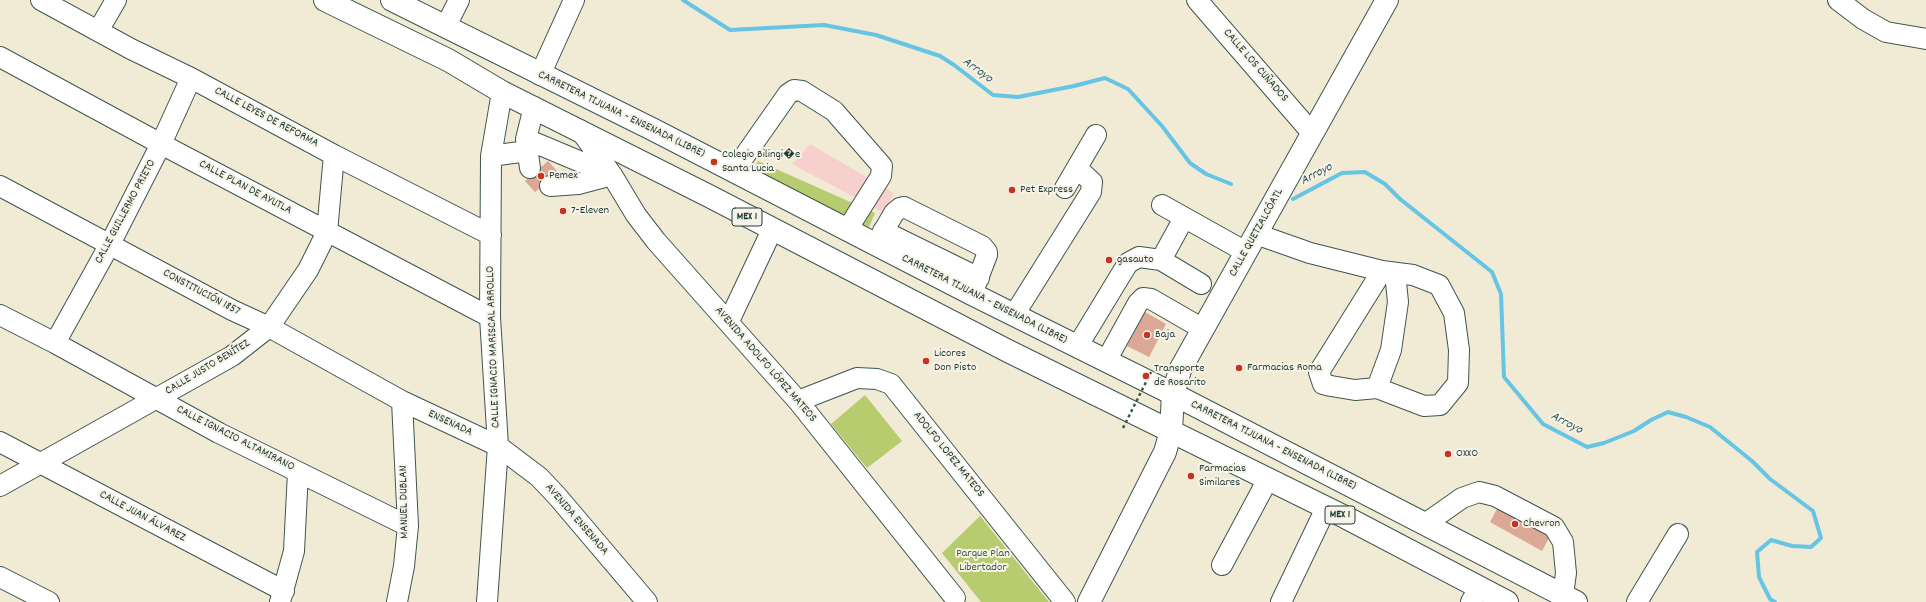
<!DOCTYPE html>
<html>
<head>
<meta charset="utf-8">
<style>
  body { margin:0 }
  canvas { display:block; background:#f1ead4 }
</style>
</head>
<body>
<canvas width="1926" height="602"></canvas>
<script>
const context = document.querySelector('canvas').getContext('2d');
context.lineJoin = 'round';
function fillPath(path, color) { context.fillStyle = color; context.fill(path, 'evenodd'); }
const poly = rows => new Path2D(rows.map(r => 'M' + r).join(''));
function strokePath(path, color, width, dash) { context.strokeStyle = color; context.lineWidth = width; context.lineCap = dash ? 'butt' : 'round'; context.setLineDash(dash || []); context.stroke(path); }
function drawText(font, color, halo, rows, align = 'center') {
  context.font = font + ' Dekko,sans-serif'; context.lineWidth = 4; context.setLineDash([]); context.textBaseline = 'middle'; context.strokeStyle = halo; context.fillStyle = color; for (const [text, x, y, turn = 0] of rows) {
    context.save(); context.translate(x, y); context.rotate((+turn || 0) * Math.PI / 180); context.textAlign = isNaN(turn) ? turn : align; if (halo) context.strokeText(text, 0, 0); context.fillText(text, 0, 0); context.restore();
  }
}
fillPath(poly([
  [810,144,894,193,884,213,792,164]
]), '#f7d0cd');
fillPath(poly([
  [758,161,875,213,869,227,752,170],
  [865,395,902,441,867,468,831,424],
  [980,516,1049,602,981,602,942,553]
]), '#b7cb6f');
strokePath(poly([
  [683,0,730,30,824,25,876,35,940,56,954,65,993,95,1018,97,1074,86,1105,78,1128,89,1162,126,1190,163,1206,174,1231,184],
  [1293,199,1342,173,1365,172,1385,184,1400,199,1492,272,1501,294,1504,377,1543,424,1587,447,1604,443,1634,431,1651,420,1668,412,1686,417,1710,427,1752,461,1770,479,1813,511,1821,538,1811,547,1792,546,1771,540,1757,552,1759,577,1770,599,1775,602]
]), '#66c4e4', 4);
fillPath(poly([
  [548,161,558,172,535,192,525,181],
  [1145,312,1166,324,1149,357,1127,346],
  [1498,507,1550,536,1542,551,1490,522]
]), '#daa894');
const minor = poly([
  [41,0,131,49,191,78,334,155,491,235],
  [1197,0,1312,133],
  [1838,0,1863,19,1886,32,1926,39],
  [446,26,459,0],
  [98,31,116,0],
  [0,57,161,144,490,317],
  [540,75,574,0],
  [580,130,612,175,636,215,656,241,798,401,955,598],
  [526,139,612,175],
  [491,156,527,151],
  [530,168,526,139,534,107],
  [734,171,788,94,794,90,802,91,834,111,882,166,881,176,847,230],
  [0,186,232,310,269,327,402,401,498,446,539,477,557,496,647,602],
  [550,186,578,184,612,175],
  [1065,188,1096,135],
  [1162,205,1246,252],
  [883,231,979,278],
  [1256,234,1310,253,1382,271,1413,275,1439,285,1454,313,1459,350,1458,383,1440,405,1424,406,1377,388,1391,350,1398,302,1395,273],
  [876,244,894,213,900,208,904,207,982,246,987,252,987,255,972,294],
  [1161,260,1184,218],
  [0,315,55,343,219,433,408,526],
  [1014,315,1091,192,1092,182,1077,168],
  [729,321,772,230],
  [55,343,110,244,161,144,191,78],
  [1077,347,1128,263,1139,257,1161,260,1201,284],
  [1106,361,1138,303,1143,298,1151,299,1203,329],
  [1377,388,1355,390,1331,386,1323,384,1319,372,1382,271],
  [798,401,857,378,877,379,891,384,1065,602],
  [0,442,284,591],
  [0,486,232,356,269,327,308,270,327,232,334,155],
  [1425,524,1462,498,1479,492,1495,496,1554,527,1563,542,1566,573,1563,595],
  [1222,565,1268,479],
  [0,577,49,602],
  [280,602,294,551,298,472],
  [397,602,404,566,408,526,402,401],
  [487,602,498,446,490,317,491,156,502,92],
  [1281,602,1326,508],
  [1471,602,1479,588],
  [1637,602,1678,534]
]);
const major = poly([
  [1089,602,1165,452,1171,431,1173,394,1180,370,1387,0]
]);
const highway = poly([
  [325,0,448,60,502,92,709,196,1008,351,1345,517,1507,602],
  [392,0,652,129,972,294,1173,394,1576,602]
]);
strokePath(minor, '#3e574c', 22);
strokePath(major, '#3e574c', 24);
strokePath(highway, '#3e574c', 24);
strokePath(minor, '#fff', 20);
strokePath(major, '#fff', 22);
strokePath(highway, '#fff', 22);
strokePath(poly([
  [1123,428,1151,372]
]), '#3e574c', 2.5, [3, 3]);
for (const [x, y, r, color] of [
  [714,162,4,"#c8321e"],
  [541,176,4,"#c8321e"],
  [1012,190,4,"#c8321e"],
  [563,211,4,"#c8321e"],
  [1109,260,4,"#c8321e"],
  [1147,335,4,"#c8321e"],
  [926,361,4,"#c8321e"],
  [1239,368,4,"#c8321e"],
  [1146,376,4,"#c8321e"],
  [1448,454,4,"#c8321e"],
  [1191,476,4,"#c8321e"],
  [1515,524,4,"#c8321e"]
]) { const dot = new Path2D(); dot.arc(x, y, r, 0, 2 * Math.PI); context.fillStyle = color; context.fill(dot); strokePath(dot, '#f7f3e8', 1.5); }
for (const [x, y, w] of [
  [747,217,30],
  [1340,515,30]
]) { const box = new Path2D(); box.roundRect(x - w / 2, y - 9, w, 18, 3); context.fillStyle = '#f7f3e8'; context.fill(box); strokePath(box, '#1f3d34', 1); }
drawText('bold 11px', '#1f3d34', null, [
  ["MEX 1",747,217],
  ["MEX 1",1340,515]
]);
drawText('12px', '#1f3d34', '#f7f3e8', [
  ["CALLE LOS CUÑADOS",1255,66,49],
  ["CARRETERA TIJUANA - ENSENADA (LIBRE)",621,115,26],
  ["CALLE LEYES DE REFORMA",266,118,28],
  ["CALLE PLAN DE AYUTLA",245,188,28],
  ["CALLE GUILLERMO PRIETO",126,212,-62],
  ["CALLE QUETZALCÓATL",1257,233,-61],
  ["CONSTITUCIÓN 1857",201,293,28],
  ["CARRETERA TIJUANA - ENSENADA (LIBRE)",984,300,27],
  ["CALLE IGNACIO MARISCAL ARROLLO",494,347,-92],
  ["AVENIDA ADOLFO LÓPEZ MATEOS",765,365,49],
  ["CALLE JUSTO BENÍTEZ",208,368,-31],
  ["ENSENADA",450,424,25],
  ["CALLE IGNACIO ALTAMIRANO",235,439,27],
  ["CARRETERA TIJUANA - ENSENADA (LIBRE)",1273,446,27],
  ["ADOLFO LOPEZ MATEOS",948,455,51],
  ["MANUEL DUBLAN",405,502,-91],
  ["CALLE JUAN ÁLVAREZ",142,517,28],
  ["AVENIDA ENSENADA",576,520,49]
]);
drawText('12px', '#1f3d34', '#f7f3e8', [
  ["Colegio Bilingi�e",722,155],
  ["Santa Lucia",722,169],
  ["Pemex",549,176],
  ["Pet Express",1020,190],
  ["7-Eleven",571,211],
  ["gasauto",1117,260],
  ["Baja",1155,335],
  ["Licores",934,354],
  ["Don Pisto",934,368],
  ["Farmacias Roma",1247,368],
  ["Transporte",1154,369],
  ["de Rosarito",1154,383],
  ["OXXO",1456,454],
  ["Farmacias",1199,469],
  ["Similares",1199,483],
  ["Chevron",1523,524]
], 'left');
drawText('12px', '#3d5940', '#f7f3e8', [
  ["Parque Plan",983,554],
  ["Libertador",983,568]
]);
drawText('italic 13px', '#2d5857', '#f7f3e8', [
  ["Arroyo",977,71,36],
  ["Arroyo",1317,175,-28],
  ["Arroyo",1566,424,28]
]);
</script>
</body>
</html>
